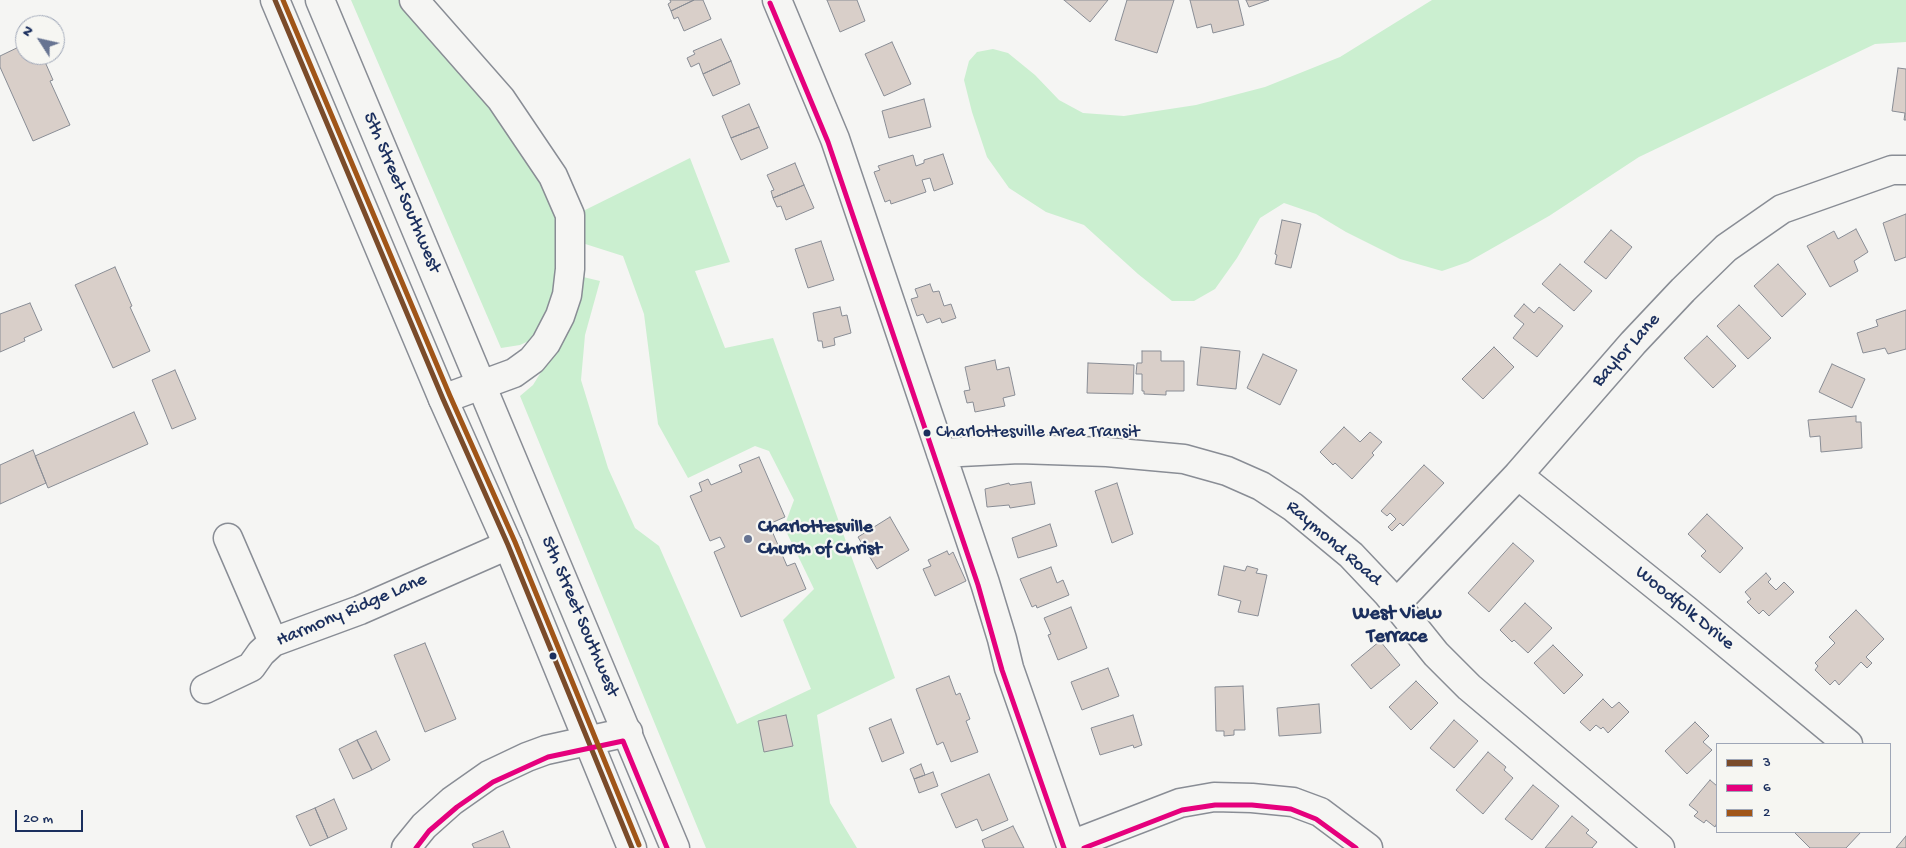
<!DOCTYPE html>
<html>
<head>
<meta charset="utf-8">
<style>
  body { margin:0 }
  #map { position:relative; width:1906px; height:848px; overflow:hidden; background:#f5f5f3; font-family:"Gochi Hand",sans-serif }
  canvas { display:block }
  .legend { position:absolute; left:1716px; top:743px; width:175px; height:90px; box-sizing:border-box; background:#f6f6f2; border:1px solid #9ea6b7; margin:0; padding:6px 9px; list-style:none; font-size:15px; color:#1b2f5e }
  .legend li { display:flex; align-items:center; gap:10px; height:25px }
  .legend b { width:25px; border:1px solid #9ea6b7 }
  .north { position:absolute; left:15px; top:15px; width:50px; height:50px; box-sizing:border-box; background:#f6f6f2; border:1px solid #9ea6b7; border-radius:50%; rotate:305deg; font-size:14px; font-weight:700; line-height:20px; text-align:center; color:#1b2f5e }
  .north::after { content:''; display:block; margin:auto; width:18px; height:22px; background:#677492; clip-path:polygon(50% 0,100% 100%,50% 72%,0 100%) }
  .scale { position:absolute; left:15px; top:810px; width:68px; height:22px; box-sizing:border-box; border:2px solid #1b2f5e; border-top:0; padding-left:6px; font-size:15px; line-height:18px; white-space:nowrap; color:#1b2f5e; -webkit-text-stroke:4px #f6f6f2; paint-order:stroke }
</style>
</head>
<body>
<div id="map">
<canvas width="1906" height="848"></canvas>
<ul class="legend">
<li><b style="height:6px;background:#7a4b2a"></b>3</li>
<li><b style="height:6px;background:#e5007d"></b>6</li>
<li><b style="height:6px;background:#a05518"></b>2</li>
</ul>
<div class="north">N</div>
<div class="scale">20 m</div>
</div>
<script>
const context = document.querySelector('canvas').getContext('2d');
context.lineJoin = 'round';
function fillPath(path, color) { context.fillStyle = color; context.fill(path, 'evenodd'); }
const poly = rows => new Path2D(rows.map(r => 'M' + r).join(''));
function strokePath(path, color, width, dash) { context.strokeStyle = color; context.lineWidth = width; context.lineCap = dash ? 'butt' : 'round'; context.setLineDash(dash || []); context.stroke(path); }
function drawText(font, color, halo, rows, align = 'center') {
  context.font = font + ' "Gochi Hand",sans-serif'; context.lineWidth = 4.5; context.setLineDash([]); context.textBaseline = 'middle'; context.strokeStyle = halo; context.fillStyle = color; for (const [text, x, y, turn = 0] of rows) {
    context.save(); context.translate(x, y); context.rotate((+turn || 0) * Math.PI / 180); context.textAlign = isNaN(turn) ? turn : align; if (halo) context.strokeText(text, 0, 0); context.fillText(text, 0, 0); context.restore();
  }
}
fillPath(poly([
  [351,0,400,0,457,59,562,208,562,274,546,325,531,340,520,345,501,348],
  [1432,0,1906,0,1906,42,1875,44,1639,157,1549,216,1468,262,1442,271,1400,259,1346,232,1316,214,1284,203,1260,218,1237,258,1215,289,1194,301,1172,301,1138,274,1084,225,1046,212,1009,188,987,157,972,112,964,80,969,61,977,52,993,49,1008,53,1035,75,1059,100,1083,113,1124,116,1196,105,1265,87,1340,57],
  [690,158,730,262,695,271,725,348,773,338,895,678,817,715,830,803,857,848,706,848,520,396,533,385,546,364,579,276,600,281,585,335,581,380,608,468,635,528,659,546,737,724,811,689,783,620,814,589,784,527,794,500,769,451,755,446,688,478,658,424,644,314,623,256,579,242,575,215]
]), '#cbefd0');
const building = poly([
  [670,0,694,0,671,11,668,4,671,2,670,0],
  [694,0,703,0,711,19,684,31,678,17,674,19,671,11,694,0],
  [827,0,857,0,865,21,840,32,827,0],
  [1064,0,1108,0,1090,22,1064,0],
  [1127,0,1174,0,1157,53,1115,40,1127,0],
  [1190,0,1238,0,1244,25,1213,33,1211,24,1197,28,1190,0],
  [1246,0,1269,0,1249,7,1246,0],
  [721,39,731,61,703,74,699,63,691,67,687,58,695,54,693,51,721,39],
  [892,42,911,84,884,96,865,54,892,42],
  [25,44,25,55,42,55,53,80,50,81,70,125,33,141,0,67,0,56,25,44],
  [731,61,740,84,713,96,703,74,731,61],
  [1898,68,1906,69,1906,120,1904,120,1905,113,1892,111,1898,68],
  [924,99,931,127,889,138,882,111,924,99],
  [749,104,759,127,731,138,722,116,749,104],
  [759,127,768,148,741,160,731,138,759,127],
  [943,154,953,184,934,191,930,178,922,180,926,192,891,204,890,200,885,202,874,172,880,170,878,166,913,155,916,166,924,163,924,160,943,154],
  [795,163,804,185,773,198,771,191,774,190,767,175,795,163],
  [804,185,814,208,786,220,781,206,777,207,773,198,804,185],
  [1906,214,1906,257,1895,261,1883,223,1906,214],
  [1282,220,1301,224,1291,268,1275,264,1277,255,1275,254,1282,220],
  [1856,229,1868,252,1854,261,1858,271,1830,287,1807,246,1834,231,1838,239,1856,229],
  [1611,230,1632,247,1606,279,1584,262,1611,230],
  [821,241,834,280,808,288,795,249,821,241],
  [1560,264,1592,291,1574,311,1542,284,1560,264],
  [1778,264,1806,294,1782,317,1754,286,1778,264],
  [115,267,132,306,130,307,150,351,113,368,75,285,115,267],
  [930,284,933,292,939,291,944,306,951,304,956,318,942,323,940,318,927,323,923,314,917,316,911,299,918,297,915,289,930,284],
  [30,303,42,330,24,338,25,341,0,352,0,314,30,303],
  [1524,304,1534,313,1539,307,1563,326,1537,357,1513,338,1524,324,1514,316,1524,304],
  [1739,305,1771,338,1748,359,1717,326,1739,305],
  [840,307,842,316,847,315,851,333,834,338,835,345,823,348,822,341,818,341,813,313,840,307],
  [1906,310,1906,349,1888,354,1885,348,1863,353,1857,333,1878,326,1876,320,1906,310],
  [1707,336,1736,366,1713,388,1684,358,1707,336],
  [1201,347,1240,351,1236,389,1197,385,1201,347],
  [1494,347,1514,367,1483,399,1462,379,1494,347],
  [1142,351,1161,351,1161,361,1184,361,1184,391,1166,391,1166,395,1144,394,1144,391,1142,391,1142,374,1136,374,1137,363,1142,363,1142,351],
  [1263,354,1297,370,1280,405,1247,388,1263,354],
  [995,360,997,370,1009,367,1015,395,1003,398,1005,406,975,412,973,402,967,403,964,391,970,390,965,367,995,360],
  [1088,363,1134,365,1133,394,1087,393,1088,363],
  [1832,364,1865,379,1852,408,1819,392,1832,364],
  [175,370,196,419,172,429,152,380,175,370],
  [134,412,148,444,48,488,35,456,134,412],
  [1856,416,1856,422,1861,422,1862,448,1821,452,1820,436,1810,437,1808,420,1856,416],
  [1344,427,1360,442,1370,432,1382,442,1372,453,1374,455,1352,479,1335,463,1333,465,1320,452,1344,427],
  [33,450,46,483,0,504,0,465,33,450],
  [759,457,785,517,769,524,787,566,795,563,806,589,741,617,714,552,725,547,720,537,710,541,690,496,702,491,699,483,708,479,711,485,742,472,739,465,759,457],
  [1424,465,1444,483,1403,526,1400,523,1392,531,1388,527,1396,519,1390,513,1387,516,1381,511,1424,465],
  [1031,482,1035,504,1010,508,1009,505,987,507,985,489,1009,483,1010,485,1031,482],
  [1117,483,1133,534,1112,543,1095,491,1117,483],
  [1707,514,1743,548,1720,573,1701,556,1706,551,1688,534,1707,514],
  [890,517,909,550,877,569,858,537,890,517],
  [1050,524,1057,546,1018,558,1012,538,1050,524],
  [1513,543,1534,561,1489,612,1468,593,1513,543],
  [947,551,949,555,953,552,966,581,935,596,923,569,931,566,928,560,947,551],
  [1224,566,1245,571,1247,566,1258,569,1256,573,1267,575,1258,616,1238,612,1241,601,1218,595,1224,566],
  [1051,567,1057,583,1063,580,1069,595,1037,608,1036,605,1032,607,1020,579,1051,567],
  [1766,573,1771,579,1768,582,1776,590,1784,582,1794,592,1769,616,1763,610,1759,614,1747,602,1751,599,1745,592,1766,573],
  [1525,603,1552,628,1528,653,1514,640,1512,642,1500,630,1525,603],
  [1071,607,1087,648,1058,660,1048,635,1051,634,1044,618,1071,607],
  [1856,610,1884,639,1866,657,1872,663,1867,668,1861,662,1839,685,1835,680,1830,685,1815,670,1818,666,1815,663,1835,643,1829,637,1856,610],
  [1380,641,1400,665,1371,689,1351,665,1380,641],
  [425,643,456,719,425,732,394,655,425,643],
  [1553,645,1583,675,1564,694,1534,663,1553,645],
  [1108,668,1119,696,1082,710,1071,682,1108,668],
  [949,676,956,695,960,693,970,719,966,721,978,752,951,762,943,742,937,745,916,689,949,676],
  [1416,681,1438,703,1411,730,1389,707,1416,681],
  [1243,686,1245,730,1234,730,1234,735,1224,736,1224,731,1216,731,1215,687,1243,686],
  [1603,699,1612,708,1619,702,1629,712,1608,733,1603,727,1601,729,1596,725,1590,731,1580,722,1603,699],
  [1319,704,1321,733,1279,736,1277,708,1319,704],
  [786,715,793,746,764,752,758,721,786,715],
  [1133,715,1142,745,1134,748,1133,745,1100,755,1091,728,1133,715],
  [891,719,904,753,882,762,869,728,891,719],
  [1454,720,1478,741,1454,768,1430,748,1454,720],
  [1695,722,1709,736,1703,742,1712,750,1687,774,1665,751,1695,722],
  [376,731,390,760,372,770,357,740,376,731],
  [357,740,372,770,353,779,339,749,357,740],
  [1488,752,1506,767,1504,770,1513,778,1483,814,1456,790,1488,752],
  [921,764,925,775,914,779,910,769,921,764],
  [933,772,938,786,919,793,914,779,933,772],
  [989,774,1008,820,982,831,977,819,956,828,941,794,989,774],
  [1710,780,1717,786,1717,823,1715,827,1706,820,1704,823,1694,816,1698,812,1689,805,1710,780],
  [1533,785,1559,806,1532,840,1505,819,1533,785],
  [334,799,347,829,328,838,315,808,334,799],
  [315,808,328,838,310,846,296,816,315,808],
  [1572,816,1589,830,1586,833,1597,842,1592,848,1545,848,1572,816],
  [1013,826,1024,848,985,848,982,840,1013,826],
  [503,831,510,848,474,848,472,844,503,831],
  [1794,832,1861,832,1846,848,1810,848,1794,832],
  [1906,836,1906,848,1896,848,1906,836]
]);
fillPath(building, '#d9cfc9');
strokePath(building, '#898d95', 1);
const minor = poly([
  [414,0,501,99,553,176,570,215,570,269,567,295,560,316,546,343,532,360,514,373,443,399],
  [777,0,835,139,985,583,1002,639,1009,668,1072,848],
  [941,453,1019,449,1107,452,1184,459,1227,471,1261,486,1293,507,1351,555,1387,593,1436,654,1469,687,1660,848],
  [1518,475,1686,610,1848,744],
  [228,538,273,642],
  [1396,604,1518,475,1633,343,1683,290,1726,248,1782,209,1892,170,1906,170],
  [205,689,251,667,261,653,273,642,360,610,508,545],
  [1071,845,1180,803,1214,797,1252,798,1293,802,1320,812,1368,848]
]);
const tertiary = poly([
  [406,848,424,826,452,801,489,775,527,757,546,750,628,732]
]);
const secondary = poly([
  [275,0,443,399,508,545,632,848],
  [320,0,675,848]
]);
strokePath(minor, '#898d95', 31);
strokePath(tertiary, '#898d95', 31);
strokePath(secondary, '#898d95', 31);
strokePath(minor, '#f5f5f3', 28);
strokePath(tertiary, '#f5f5f3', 28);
strokePath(secondary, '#f5f5f3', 28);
strokePath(poly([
  [275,0,443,399,508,545,632,848]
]), '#7a4b2a', 5);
strokePath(poly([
  [770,3,828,142,978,585,1002,670,1064,848],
  [416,848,429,831,457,807,493,782,548,757,623,741,667,848],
  [1084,848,1182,810,1215,805,1252,805,1291,809,1316,819,1356,848]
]), '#e5007d', 5);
strokePath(poly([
  [283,0,450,396,515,542,639,845]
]), '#a05518', 5);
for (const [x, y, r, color] of [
  [927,433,4.5,"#1b2f5e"],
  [748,539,5,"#677492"],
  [553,656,4.5,"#1b2f5e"]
]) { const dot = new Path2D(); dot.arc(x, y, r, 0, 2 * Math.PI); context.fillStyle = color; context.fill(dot); strokePath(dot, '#f6f6f2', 2); }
drawText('18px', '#1b2f5e', '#f6f6f2', [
  ["Charlottesville Area Transit",936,433]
], 'left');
drawText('19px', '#1b2f5e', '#f6f6f2', [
  ["5th Street Southwest",401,193,67],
  ["Baylor Lane",1627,351,-48],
  ["Raymond Road",1333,544,41],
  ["Woodfolk Drive",1684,609,39],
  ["Harmony Ridge Lane",352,611,-23],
  ["5th Street Southwest",579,617,67]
]);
drawText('bold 19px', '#1b2f5e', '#f6f6f2', [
  ["Charlottesville",758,528],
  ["Church of Christ",758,550]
], 'left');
drawText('bold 20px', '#1b2f5e', '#f6f6f2', [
  ["West View",1397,615],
  ["Terrace",1397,638]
]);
</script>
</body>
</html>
